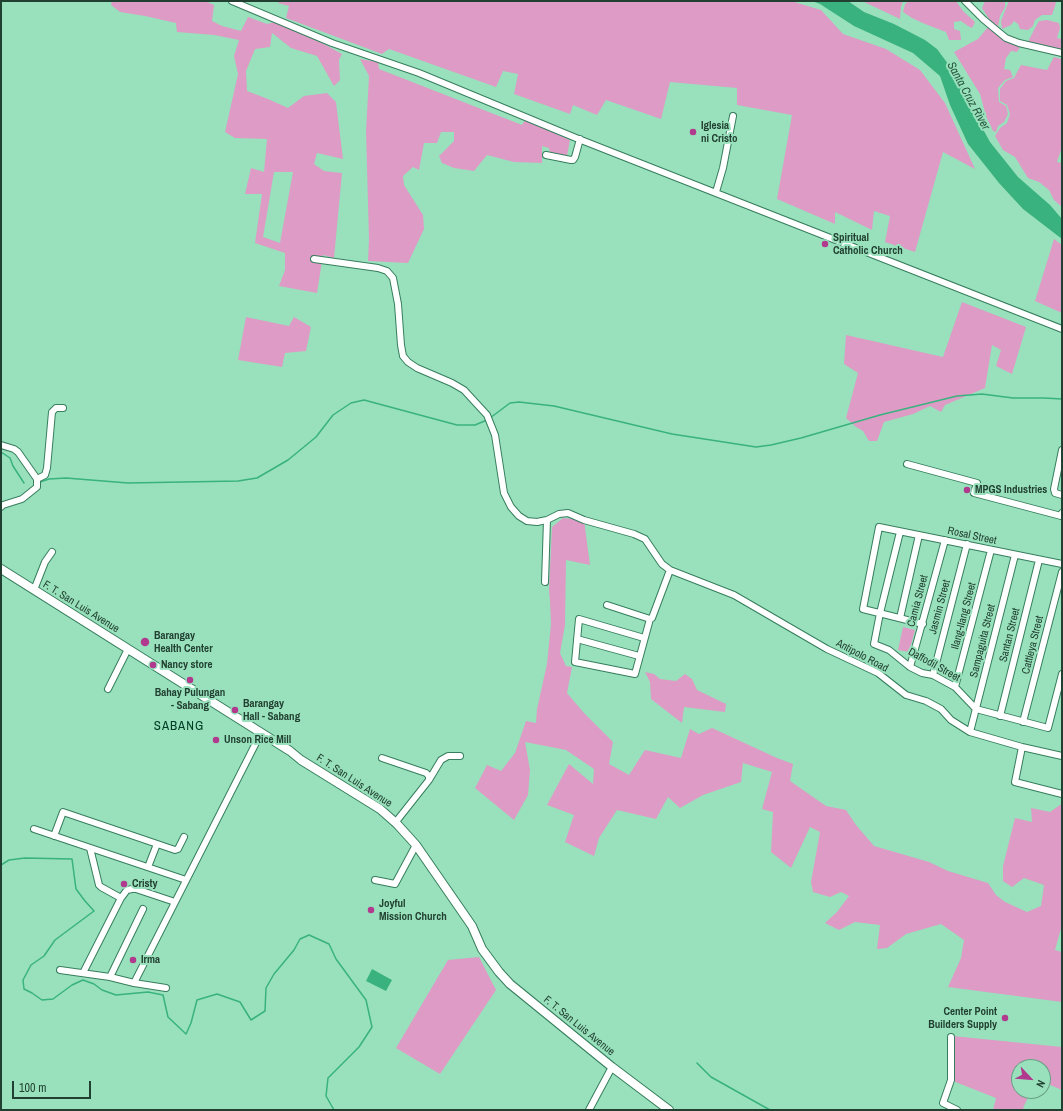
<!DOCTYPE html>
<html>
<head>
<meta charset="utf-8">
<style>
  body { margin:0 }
  #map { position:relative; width:1063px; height:1111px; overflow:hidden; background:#98e1bc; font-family:"Archivo Narrow",sans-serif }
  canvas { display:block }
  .frame { position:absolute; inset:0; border:2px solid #224031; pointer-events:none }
  .north { position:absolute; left:1011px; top:1059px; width:40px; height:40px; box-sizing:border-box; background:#98e1bc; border:1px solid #69a184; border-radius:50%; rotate:116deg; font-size:11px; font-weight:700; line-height:16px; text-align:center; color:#224031 }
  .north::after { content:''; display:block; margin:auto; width:14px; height:18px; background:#b1398e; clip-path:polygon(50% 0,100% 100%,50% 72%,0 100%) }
  .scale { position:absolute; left:12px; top:1081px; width:79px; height:18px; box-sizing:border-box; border:2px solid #224031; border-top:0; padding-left:5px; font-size:12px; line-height:14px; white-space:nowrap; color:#224031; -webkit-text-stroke:3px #98e1bc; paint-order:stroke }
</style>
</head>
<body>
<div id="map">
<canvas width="1063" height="1111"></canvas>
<div class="frame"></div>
<div class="north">N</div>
<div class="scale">100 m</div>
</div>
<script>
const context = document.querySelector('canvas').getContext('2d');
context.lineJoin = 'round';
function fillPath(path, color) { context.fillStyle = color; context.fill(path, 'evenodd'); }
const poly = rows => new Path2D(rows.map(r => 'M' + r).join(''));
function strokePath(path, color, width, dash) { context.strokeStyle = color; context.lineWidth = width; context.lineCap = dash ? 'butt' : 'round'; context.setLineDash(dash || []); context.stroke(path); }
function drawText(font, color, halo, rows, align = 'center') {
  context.font = font + ' "Archivo Narrow",sans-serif'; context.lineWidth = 4; context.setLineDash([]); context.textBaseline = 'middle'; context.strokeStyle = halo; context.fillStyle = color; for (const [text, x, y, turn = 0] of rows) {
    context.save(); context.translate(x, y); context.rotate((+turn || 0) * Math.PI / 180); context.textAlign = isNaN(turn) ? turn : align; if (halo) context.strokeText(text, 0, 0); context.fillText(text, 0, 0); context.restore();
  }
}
fillPath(poly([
  [112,1,205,1,214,5,212,21,222,26,241,31,248,17,267,24,275,22,324,44,342,54,339,60,340,80,334,86,317,56,291,48,272,33,270,47,255,49,246,71,247,91,268,99,288,108,304,96,327,93,336,102,343,159,317,153,314,164,324,171,342,173,334,258,323,255,317,293,279,286,285,270,285,253,255,243,262,194,245,194,251,168,264,172,267,139,235,138,225,132,238,74,234,56,239,40,214,35,177,32,176,23,145,16,120,12,111,5],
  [274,172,293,172,280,243,263,237],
  [279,1,791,1,821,10,843,34,886,49,920,70,945,103,975,169,943,152,915,252,885,242,890,216,874,211,872,230,835,212,835,224,777,199,792,115,737,105,737,88,670,82,661,119,606,100,597,115,573,105,570,114,514,94,518,74,503,71,496,87,389,49,382,54,286,18,289,6,278,3],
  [862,1,903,1,901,7,900,19],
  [909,1,956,1,963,11,975,22,972,28,968,26,961,21,954,22,954,29,960,31,961,40,949,40,946,32,925,24,912,18,903,12,905,4],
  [985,1,1005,1,1005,7,1000,16,998,27,989,19,982,8],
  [1008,1,1054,1,1056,3,1052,15,1042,15,1035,20,1033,26,1028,30,1020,29,1018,24,1014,21,1011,25,1002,29,1001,21,1008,3],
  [1047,20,1059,23,1060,28,1057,38,1062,39,1062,57,1025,48,1035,28,1039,21],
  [988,27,1004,40,1020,47,1017,52,1011,51,1006,58,1004,69,1010,70,1013,77,1005,80,998,88,999,102,1006,106,1008,114,1004,122,998,126,996,132,993,131,986,116,980,94,954,52,978,39],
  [1054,57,1062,59,1062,147,1057,162,1062,163,1062,207,1054,200,1049,190,1039,182,1028,178,1015,157,1003,150,995,136,1000,128,1007,123,1010,114,1007,105,1000,101,1000,89,1006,81,1014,78,1021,65,1047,70],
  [360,59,378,62,379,69,522,125,525,120,570,140,567,156,550,153,549,148,542,146,542,163,514,162,487,155,474,171,454,168,442,163,439,156,454,141,454,132,441,132,437,143,424,143,419,170,413,167,403,176,404,185,423,215,424,229,408,263,368,261,369,239,366,131,369,76],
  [1054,239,1062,245,1062,313,1035,301],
  [962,302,1026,327,1012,374,996,366,1001,350,992,345,985,388,945,405,941,412,930,406,913,414,884,422,877,441,869,441,863,431,856,427,846,418,858,373,844,364,846,335,943,357],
  [246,317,289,326,294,317,311,327,306,351,285,353,282,367,238,360],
  [563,518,584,520,590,565,566,560,565,625,560,653,566,666,572,667,567,693,584,713,613,742,609,764,629,775,645,750,681,758,690,729,699,734,712,728,777,758,793,764,790,781,826,806,846,810,856,825,874,846,929,862,948,871,988,883,996,895,1005,902,1027,912,1041,906,1044,885,1024,878,1012,887,1003,881,1003,866,1015,818,1032,822,1031,808,1050,812,1060,805,1062,805,1062,925,1055,950,1062,952,1062,1002,948,987,961,958,964,940,941,924,906,934,887,948,877,949,880,925,855,922,839,930,825,923,837,912,849,896,841,892,830,897,813,892,811,882,820,832,810,827,791,868,771,852,773,812,762,809,772,772,743,763,741,782,703,795,680,808,668,797,656,819,617,810,599,838,594,856,565,842,574,815,547,805,569,764,593,784,594,769,566,750,525,742,530,770,528,795,514,820,475,788,487,765,501,771,515,753,526,721,536,723,537,709,547,664,551,624,550,601,549,590,552,527],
  [903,627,915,630,909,652,898,650],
  [645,672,654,674,660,679,676,681,685,674,692,679,697,690,726,704,725,712,684,707,682,723,651,699,650,682],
  [479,957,496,990,440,1074,396,1048,448,960],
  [953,1036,1062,1047,1062,1090,1043,1082,1043,1067,1019,1067,1019,1091,1031,1091,1023,1108,1026,1110,993,1110,996,1098,953,1081]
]), '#de9bc5');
fillPath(poly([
  [812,1,848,1,864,12,894,24,925,40,937,49,960,80,972,109,990,142,1018,177,1050,205,1062,219,1062,239,1023,209,999,183,968,144,950,105,940,76,913,53,854,26,820,4],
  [372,969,392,980,386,991,366,981]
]), '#39b27f');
strokePath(poly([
  [490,418,510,403,519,402,554,406,672,434,756,447,771,445,801,438,880,415,957,396,982,394,1013,398,1044,398,1062,399],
  [1,452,10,458,13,466,24,483],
  [40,482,49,479,66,478,128,483,238,481,257,478,288,460,316,437,333,415,351,403,364,400,457,425,475,425,487,420],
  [1,865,9,860,25,858,72,859,76,889,85,901,94,911,55,940,44,956,31,965,23,980,24,989,32,993,42,1000,53,999,72,985,83,980,94,984,102,990,116,995,148,992,163,995,168,1017,186,1034,191,1023,197,1000,217,994,240,1002,251,1020,265,1011,266,988,274,974,294,950,300,939,309,935,329,944,336,959,366,1000,372,1027,359,1047,328,1078,326,1096,334,1110],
  [697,1063,711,1077,770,1110]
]), '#39b27f', 1.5);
const street = poly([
  [232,1,332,43,419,73,576,138,1062,329],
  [965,1,983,19,1006,38,1019,43,1062,53],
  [546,155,571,160,573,160,575,157,580,139],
  [716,192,723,168,733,116],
  [314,259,378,268,387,271,393,278,398,304,401,345,403,356,408,362,417,368,452,383,464,390,487,415,495,435,504,493,511,507,519,516,527,521,537,522,547,520,559,514,568,513,584,520,634,534,645,539,662,564,670,570,734,595,827,649,878,673,906,695,926,701,941,709,951,720,970,732,1022,747,1062,756],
  [1,445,14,449,18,452,37,479,37,487,22,499,3,505,1,507],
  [1062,450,1054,489,1055,493,1062,495],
  [907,464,977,483,974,493,1061,516,1062,513],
  [37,479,45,475,47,468,52,412,56,408,63,408],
  [900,532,880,613,874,644,889,650,910,667,922,673,933,675,955,687,976,709,1048,728,1062,674],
  [545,582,547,520],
  [34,590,45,562,52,552],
  [607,605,650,619,652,618,670,570],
  [900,618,919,535],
  [923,624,863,609,879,527,1062,564],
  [644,638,579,619,575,662,635,674,650,619],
  [577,639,639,656],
  [910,667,945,540],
  [933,675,967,544],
  [955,687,991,550],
  [108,689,128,649],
  [1000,716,1039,560],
  [1023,722,1062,572],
  [970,732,1015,555],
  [1022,747,1015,782,1062,794],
  [382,758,426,773,429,776,429,780,395,823],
  [429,780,441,760,448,756,460,756],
  [34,829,186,880],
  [54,836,63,812,175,850,178,849,184,837],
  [90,848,99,885,101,887,121,898],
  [148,867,157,844],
  [375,880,395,884,416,845],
  [60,970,110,977,134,983,166,988],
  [83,973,121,898,127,890,132,889,136,889,175,902],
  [110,977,143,909],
  [134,983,261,733],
  [951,1037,951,1080,943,1103,957,1110],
  [589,1110,612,1067]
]);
const secondary = poly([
  [1,569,290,751,301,760,380,809,397,824,416,845,472,926,482,949,499,972,510,984,612,1067,669,1110]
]);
strokePath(street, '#367e5d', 8);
strokePath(secondary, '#367e5d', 10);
strokePath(street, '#fff', 6);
strokePath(secondary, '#fff', 8);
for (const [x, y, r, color] of [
  [693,132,4,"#b1398e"],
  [825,244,4,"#b1398e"],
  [967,490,4,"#b1398e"],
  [145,642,5,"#b1398e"],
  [153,665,4,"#b1398e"],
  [190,680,4,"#b1398e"],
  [235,710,4,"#b1398e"],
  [216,740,4,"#b1398e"],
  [124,884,4,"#b1398e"],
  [371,910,4,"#b1398e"],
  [133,960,4,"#b1398e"],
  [1005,1018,4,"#b1398e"]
]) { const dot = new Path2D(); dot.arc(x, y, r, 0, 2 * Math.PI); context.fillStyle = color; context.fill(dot); strokePath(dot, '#98e1bc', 1.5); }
drawText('bold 11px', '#224031', '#98e1bc', [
  ["Iglesia",701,126],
  ["ni Cristo",701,139],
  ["Spiritual",833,238],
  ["Catholic Church",833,251],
  ["MPGS Industries",975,490],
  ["Barangay",154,636],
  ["Health Center",154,649],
  ["Nancy store",161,665],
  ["Bahay Pulungan",190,693,"center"],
  ["- Sabang",190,706,"center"],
  ["Barangay",243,704],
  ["Hall - Sabang",243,717],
  ["Unson Rice Mill",224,740],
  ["Cristy",132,884],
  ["Joyful",379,904],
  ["Mission Church",379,917],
  ["Irma",141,960],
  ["Center Point",997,1012,"right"],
  ["Builders Supply",997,1025,"right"]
], 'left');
drawText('11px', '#224031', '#98e1bc', [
  ["Rosal Street",972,536,12],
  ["Camia Street",918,601,-75],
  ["F. T. San Luis Avenue",81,607,32],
  ["Jasmin Street",940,607,-75],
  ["Ilang-Ilang Street",964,616,-75],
  ["Santan Street",1010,635,-76],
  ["Sampaguita Street",983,641,-76],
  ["Cattleya Street",1033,645,-76],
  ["Antipolo Road",862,656,28],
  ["Daffodil Street",934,665,29],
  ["F. T. San Luis Avenue",354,781,33],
  ["F. T. San Luis Avenue",579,1026,39]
]);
drawText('italic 12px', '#295942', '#98e1bc', [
  ["Santa Cruz River",968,96,61]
]);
context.letterSpacing = '1px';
drawText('13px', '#003c25', '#98e1bc', [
  ["SABANG",179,727]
]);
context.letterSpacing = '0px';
</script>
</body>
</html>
